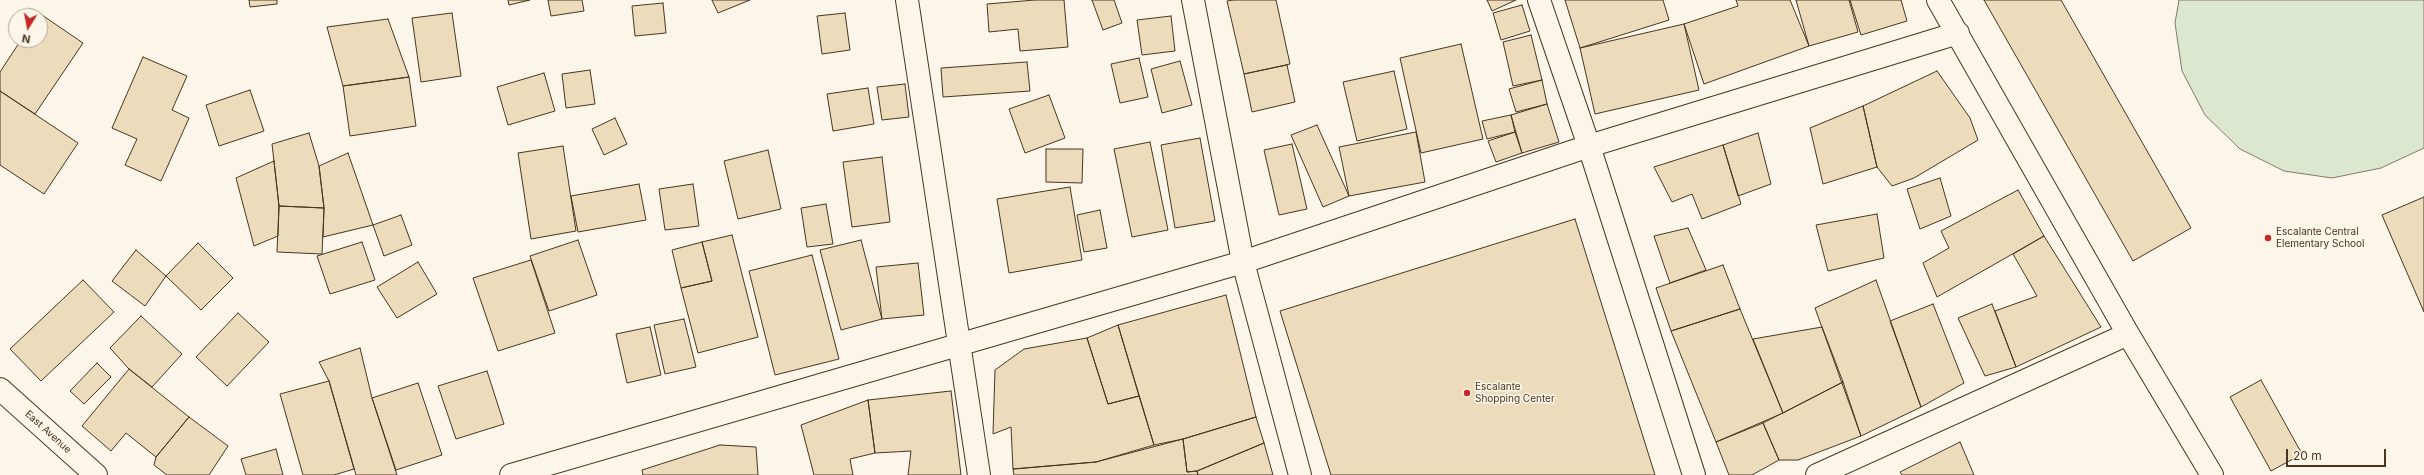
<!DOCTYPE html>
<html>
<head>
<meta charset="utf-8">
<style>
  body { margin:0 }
  #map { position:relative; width:2424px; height:475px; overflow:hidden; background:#fbf6e9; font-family:Inter,sans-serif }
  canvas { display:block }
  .north { position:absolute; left:8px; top:8px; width:40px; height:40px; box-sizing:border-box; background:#fbf6e9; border:1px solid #b4a999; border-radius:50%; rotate:190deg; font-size:11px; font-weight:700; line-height:16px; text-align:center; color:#4a3520 }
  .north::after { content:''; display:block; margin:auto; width:14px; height:18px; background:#c62828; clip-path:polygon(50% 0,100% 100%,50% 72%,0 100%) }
  .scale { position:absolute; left:2286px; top:449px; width:100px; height:18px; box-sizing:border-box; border:2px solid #4a3520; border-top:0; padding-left:5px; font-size:12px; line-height:14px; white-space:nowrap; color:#4a3520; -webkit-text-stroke:3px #fbf6e9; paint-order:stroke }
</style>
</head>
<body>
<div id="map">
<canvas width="2424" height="475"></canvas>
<div class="north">N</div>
<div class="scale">20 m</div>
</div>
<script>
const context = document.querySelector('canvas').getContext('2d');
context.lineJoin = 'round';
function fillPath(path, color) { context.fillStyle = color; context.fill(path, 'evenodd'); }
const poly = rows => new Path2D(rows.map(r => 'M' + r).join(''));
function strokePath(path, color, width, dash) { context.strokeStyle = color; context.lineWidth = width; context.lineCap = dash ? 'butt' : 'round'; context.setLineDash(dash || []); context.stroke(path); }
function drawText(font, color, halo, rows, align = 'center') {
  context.font = font + ' Inter,sans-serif'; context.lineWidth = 3; context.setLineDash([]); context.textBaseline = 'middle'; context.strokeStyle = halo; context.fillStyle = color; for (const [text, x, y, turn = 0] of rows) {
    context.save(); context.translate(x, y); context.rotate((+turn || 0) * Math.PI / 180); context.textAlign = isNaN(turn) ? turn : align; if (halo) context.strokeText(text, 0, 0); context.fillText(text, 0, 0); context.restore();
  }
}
const green = poly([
  [2179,0,2424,0,2424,148,2381,168,2332,178,2284,171,2240,149,2205,115,2182,71,2175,23,2179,0]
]);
fillPath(green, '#dce7d0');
strokePath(green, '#887966', 1);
const building = poly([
  [249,0,277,0,277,4,250,7,249,0],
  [508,0,530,0,509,5,508,0],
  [548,0,582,0,584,11,551,16,548,0],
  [712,0,750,0,718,13,712,0],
  [1035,0,1064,0,1068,47,1020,51,1018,29,989,32,987,4,1035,0],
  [1092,0,1114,0,1122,23,1103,30,1092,0],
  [1233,0,1276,0,1290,64,1244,74,1227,1,1233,0],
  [1487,0,1516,0,1492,11,1487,0],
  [1565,0,1663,0,1669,20,1580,48,1565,0],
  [1736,0,1790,0,1809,46,1704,84,1684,24,1738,6,1736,0],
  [1796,0,1849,0,1858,32,1809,46,1796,0],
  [1850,0,1901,0,1907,21,1861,35,1850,0],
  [1984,0,2061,0,2191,228,2133,261,1984,0],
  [663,3,666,33,635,36,632,6,663,3],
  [1522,5,1530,31,1501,40,1493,13,1522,5],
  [39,13,83,43,35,114,0,91,0,72,21,40,40,40,40,16,37,16,39,13],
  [452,13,461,76,421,82,412,18,452,13],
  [845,13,850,50,822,54,817,16,845,13],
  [1171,16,1175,51,1142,55,1137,20,1171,16],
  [388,19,409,77,343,86,327,27,388,19],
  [1684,24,1699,90,1595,114,1580,48,1684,24],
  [1531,35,1542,80,1513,86,1503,42,1531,35],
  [1461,44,1483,139,1421,153,1400,58,1461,44],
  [143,57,187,76,172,110,189,118,161,181,125,165,137,139,112,128,143,57],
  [1139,58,1148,97,1120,103,1111,64,1139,58],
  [1180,61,1192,105,1162,113,1151,69,1180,61],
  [1027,62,1030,91,943,97,941,68,1027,62],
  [1287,65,1295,102,1252,112,1244,74,1287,65],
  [590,70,595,104,566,108,562,74,590,70],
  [1394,71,1407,129,1357,141,1343,82,1394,71],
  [1937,71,1970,118,1978,140,1914,178,1892,186,1877,167,1863,106,1937,71],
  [544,73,555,111,508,125,497,87,544,73],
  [409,77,416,126,350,136,343,86,409,77],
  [1542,80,1547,104,1516,112,1509,89,1542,80],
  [905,84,909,117,882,120,877,87,905,84],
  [868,88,874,124,833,131,827,94,868,88],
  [250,90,264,131,219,146,206,105,250,90],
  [0,91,78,143,44,194,0,165,0,91],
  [1049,95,1065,138,1025,153,1009,109,1049,95],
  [1547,104,1559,142,1522,153,1511,115,1547,104],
  [1863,106,1877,167,1823,184,1810,128,1863,106],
  [1511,115,1515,132,1487,139,1482,121,1511,115],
  [615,118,627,144,604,155,592,129,615,118],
  [1317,125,1349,196,1323,207,1291,135,1317,125],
  [1416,132,1425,182,1349,196,1339,147,1416,132],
  [1515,132,1522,153,1496,162,1488,141,1515,132],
  [309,133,319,166,324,208,279,206,272,144,309,133],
  [1758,133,1771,184,1738,196,1723,145,1758,133],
  [1200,138,1215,221,1175,228,1161,145,1200,138],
  [1150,142,1168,230,1132,237,1114,149,1150,142],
  [1292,144,1307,209,1279,215,1264,150,1292,144],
  [1723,145,1741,204,1702,219,1692,194,1672,202,1654,167,1723,145],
  [563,146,576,231,531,239,518,153,563,146],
  [1046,149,1083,149,1082,183,1046,182,1046,149],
  [768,150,781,209,738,219,724,161,768,150],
  [348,153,373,225,323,237,324,208,319,166,348,153],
  [882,157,890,222,852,227,843,162,882,157],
  [274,161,279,206,278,236,254,246,236,178,274,161],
  [1940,178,1951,216,1920,229,1907,189,1940,178],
  [639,184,646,220,578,232,571,196,639,184],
  [693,184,699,226,665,230,659,189,693,184],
  [1070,187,1082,260,1009,273,997,199,1070,187],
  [2018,190,2044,236,1937,297,1923,263,1949,248,1941,231,2018,190],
  [2424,197,2424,312,2382,215,2424,197],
  [826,204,833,244,807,247,801,208,826,204],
  [279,206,324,208,322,254,277,252,279,206],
  [1100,210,1107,248,1084,252,1077,215,1100,210],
  [1877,214,1884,258,1828,271,1816,225,1877,214],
  [401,215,412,245,384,256,373,225,401,215],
  [1575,219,1655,475,1331,475,1280,311,1575,219],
  [1688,228,1706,270,1670,283,1654,236,1688,228],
  [732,235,758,337,698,353,681,288,712,281,702,242,732,235],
  [2044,236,2101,327,2016,367,1995,311,2037,296,2013,254,2044,236],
  [578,240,597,295,549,311,530,256,578,240],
  [861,240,882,319,841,330,820,250,861,240],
  [362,242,375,280,330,294,317,256,362,242],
  [702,242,712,281,681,288,672,250,702,242],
  [198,243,233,278,201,310,166,276,198,243],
  [136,250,166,276,145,306,112,281,136,250],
  [812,255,839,359,775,375,749,271,812,255],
  [531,260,555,333,498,351,473,278,531,260],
  [418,262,437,294,397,318,377,287,418,262],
  [918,263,924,315,882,319,876,267,918,263],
  [1723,265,1740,309,1671,331,1656,288,1723,265],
  [83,280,114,312,41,381,10,349,83,280],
  [1876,280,1921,407,1861,436,1815,308,1876,280],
  [1226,295,1256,417,1183,439,1154,445,1118,325,1226,295],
  [1933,304,1964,383,1921,407,1890,321,1933,304],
  [1992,304,2016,367,1985,376,1958,318,1992,304],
  [1740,309,1783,413,1716,442,1671,331,1740,309],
  [238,313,269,342,227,386,196,357,238,313],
  [141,316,182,354,152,387,129,369,110,348,141,316],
  [684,319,696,367,665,374,654,325,684,319],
  [1118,325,1139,396,1108,404,1087,338,1118,325],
  [650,327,661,375,627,383,616,334,650,327],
  [1822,327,1843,382,1783,413,1753,339,1822,327],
  [1087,338,1108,404,1139,396,1154,445,1096,462,1013,469,1011,427,993,434,995,370,1024,349,1087,338],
  [360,348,372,398,397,475,356,475,329,381,319,362,360,348],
  [97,363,111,377,84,404,70,391,97,363],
  [129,369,189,417,156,457,126,433,111,451,82,426,129,369],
  [487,371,504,424,456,439,438,386,487,371],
  [2261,380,2302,454,2271,471,2230,397,2261,380],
  [329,381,354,469,334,475,303,475,280,394,329,381],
  [1843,382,1861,436,1798,460,1779,460,1763,423,1843,382],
  [418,383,442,455,396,470,372,398,418,383],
  [951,391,961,475,908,475,911,451,875,453,868,400,951,391],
  [868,400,875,453,850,459,853,475,814,475,801,425,868,400],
  [189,417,228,446,209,475,167,475,154,465,156,457,189,417],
  [1256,417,1264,443,1197,471,1187,472,1183,439,1256,417],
  [1763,423,1779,460,1752,475,1729,475,1716,442,1763,423],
  [1183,439,1187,472,1197,471,1198,475,1014,475,1013,469,1096,462,1183,439],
  [1960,442,1974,475,1902,475,1900,472,1960,442],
  [1264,443,1273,475,1198,475,1197,471,1264,443],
  [720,445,756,447,758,475,643,475,642,470,720,445],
  [276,449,283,475,246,475,241,459,276,449]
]);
fillPath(building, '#ecdcbc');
strokePath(building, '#4a3520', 1);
const minor = poly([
  [907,0,979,475],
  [1193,0,1243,262,1300,475],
  [1539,0,1589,146,1694,475],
  [1938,0,2128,334,2212,475],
  [511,475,1243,262,1589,146,1958,33],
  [1817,475,2128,334]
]);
const primary = poly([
  [0,389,96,475]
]);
strokePath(minor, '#4a3520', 24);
strokePath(primary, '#4a3520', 24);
strokePath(minor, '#fbf6e9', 22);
strokePath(primary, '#fbf6e9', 22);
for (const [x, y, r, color] of [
  [2268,238,4,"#c62828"],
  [1467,393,4,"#c62828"]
]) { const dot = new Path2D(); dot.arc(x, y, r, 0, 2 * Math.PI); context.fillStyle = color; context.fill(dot); strokePath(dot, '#fbf6e9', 1.5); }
drawText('10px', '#4a3520', '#fbf6e9', [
  ["Escalante Central",2276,232],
  ["Elementary School",2276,244],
  ["Escalante",1475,387],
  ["Shopping Center",1475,399]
], 'left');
drawText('10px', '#4a3520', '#fbf6e9', [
  ["East Avenue",48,432,42]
]);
</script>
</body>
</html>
